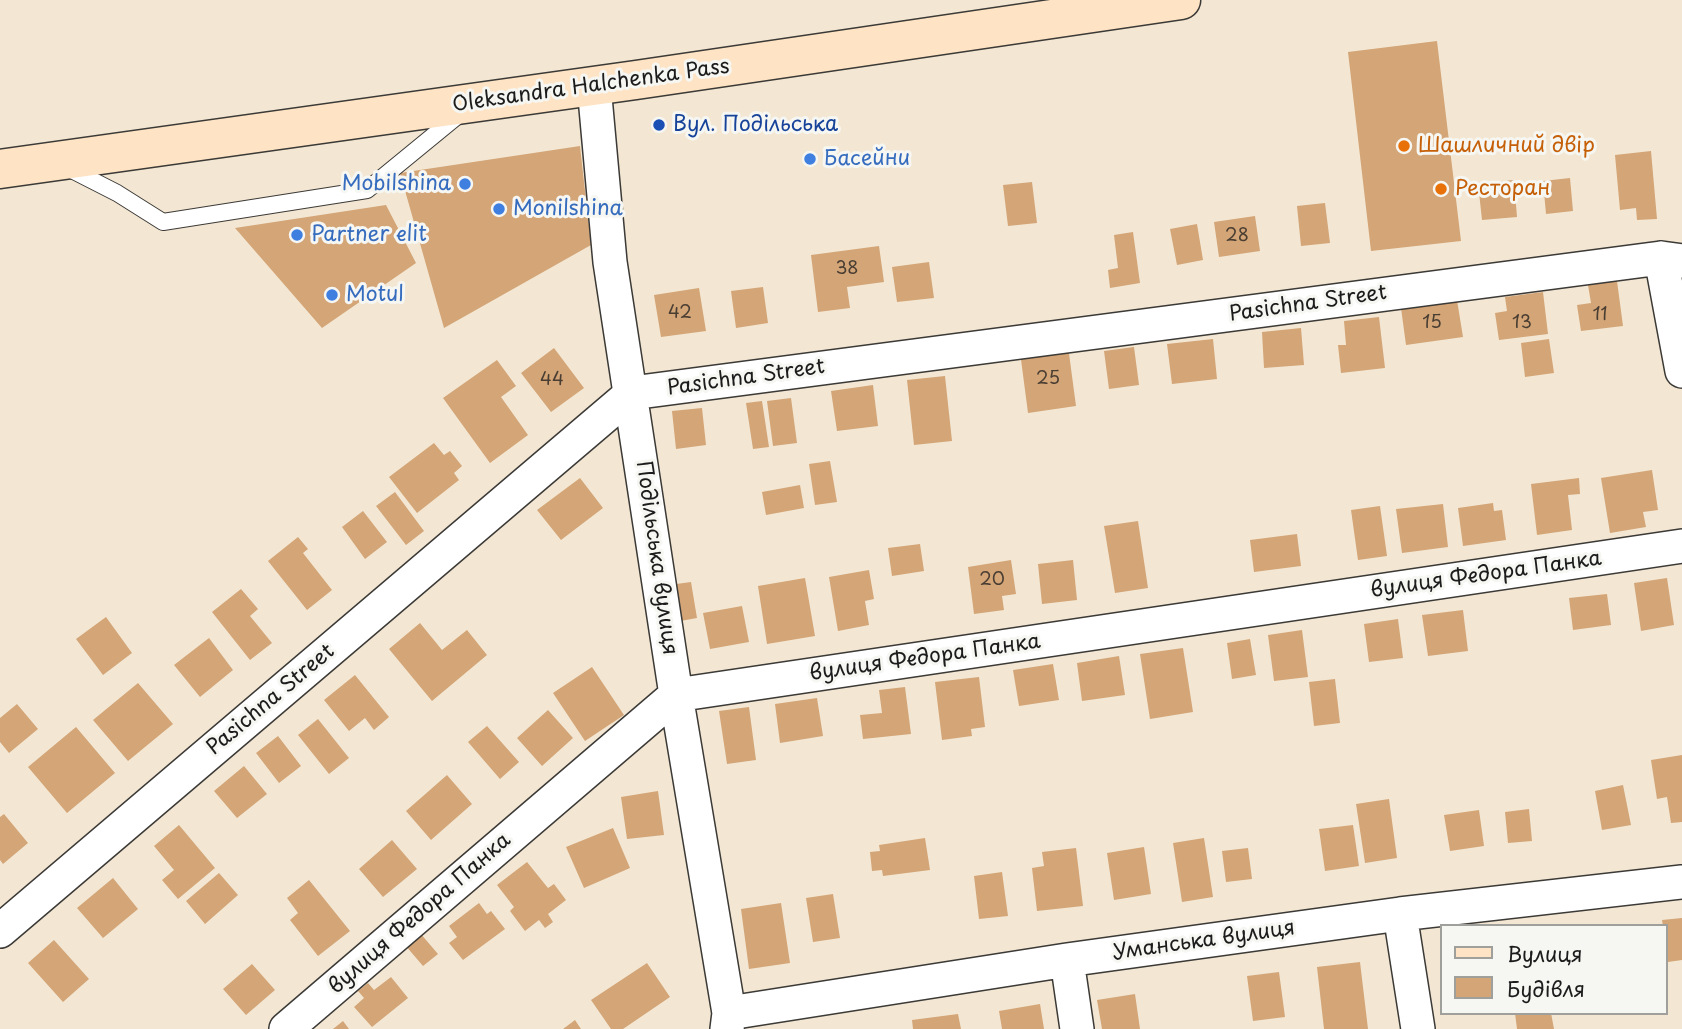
<!DOCTYPE html>
<html>
<head>
<meta charset="utf-8">
<style>
  body { margin:0 }
  #map { position:relative; width:1682px; height:1029px; overflow:hidden; background:#f3e7d3; font-family:"Playpen Sans",sans-serif }
  canvas { display:block }
  .legend { position:absolute; left:1440px; top:924px; width:228px; height:91px; box-sizing:border-box; background:#f6f6f2; border:2px solid #9f9f9c; margin:0; padding:9px 12px; list-style:none; font-size:21px; color:#1c1c1c }
  .legend li { display:flex; align-items:center; gap:14px; height:35px }
  .legend b { width:35px; border:2px solid #9f9f9c }
</style>
</head>
<body>
<div id="map">
<canvas width="1682" height="1029"></canvas>
<ul class="legend">
<li><b style="height:9px;background:#fee4c5"></b>Вулиця</li>
<li><b style="height:19px;background:#d3a577"></b>Будівля</li>
</ul>
</div>
<script>
const context = document.querySelector('canvas').getContext('2d');
context.lineJoin = 'round';
function fillPath(path, color) { context.fillStyle = color; context.fill(path, 'evenodd'); }
const poly = rows => new Path2D(rows.map(r => 'M' + r).join(''));
function strokePath(path, color, width, dash) { context.strokeStyle = color; context.lineWidth = width; context.lineCap = dash ? 'butt' : 'round'; context.setLineDash(dash || []); context.stroke(path); }
function drawText(font, color, halo, rows, align = 'center') {
  context.font = font + ' "Playpen Sans",sans-serif'; context.lineWidth = 6; context.setLineDash([]); context.textBaseline = 'middle'; context.strokeStyle = halo; context.fillStyle = color; for (const [text, x, y, turn = 0] of rows) {
    context.save(); context.translate(x, y); context.rotate((+turn || 0) * Math.PI / 180); context.textAlign = isNaN(turn) ? turn : align; if (halo) context.strokeText(text, 0, 0); context.fillText(text, 0, 0); context.restore();
  }
}
fillPath(poly([
  [1437,41,1461,241,1371,251,1348,52],
  [580,146,591,245,444,328,400,173],
  [1651,151,1657,219,1637,220,1636,208,1620,210,1615,155],
  [1570,178,1573,211,1546,214,1543,181],
  [1514,180,1517,217,1482,220,1478,183],
  [1032,182,1037,223,1008,226,1003,185],
  [1325,203,1330,243,1301,246,1297,206],
  [386,205,416,263,322,328,235,228],
  [1255,216,1260,251,1219,257,1214,222],
  [1197,224,1203,260,1177,265,1170,229],
  [1133,232,1140,283,1110,288,1108,270,1118,268,1114,235],
  [879,246,884,282,847,287,850,308,818,312,811,255],
  [929,262,934,298,897,302,892,267],
  [1617,281,1623,326,1581,331,1577,305,1591,303,1588,285],
  [763,287,768,323,736,328,731,291],
  [699,288,706,331,661,337,654,295],
  [1543,292,1548,334,1499,340,1495,313,1507,311,1505,297],
  [1457,300,1463,337,1406,345,1401,308],
  [1379,317,1385,368,1341,373,1338,345,1346,345,1344,321],
  [1301,328,1304,365,1264,368,1262,332],
  [1213,339,1217,379,1172,384,1167,344],
  [1549,339,1554,373,1525,377,1521,343],
  [1068,346,1076,406,1028,413,1020,352],
  [1134,347,1139,385,1109,389,1104,351],
  [554,348,584,388,551,412,521,373],
  [497,360,516,386,501,397,528,435,490,463,443,398],
  [945,376,952,441,914,445,907,380],
  [873,385,878,426,837,431,831,391],
  [791,398,797,443,773,446,767,401],
  [762,401,769,447,753,449,746,403],
  [702,408,706,445,676,449,672,411],
  [434,443,444,455,450,451,462,466,454,473,459,480,417,513,389,477],
  [830,461,837,502,815,505,809,464],
  [1652,470,1658,510,1643,512,1646,527,1610,533,1601,478],
  [580,478,603,508,561,540,537,510],
  [1579,478,1580,494,1568,495,1572,530,1537,535,1531,484],
  [800,485,804,508,766,515,762,492],
  [395,492,424,531,406,545,376,506],
  [1493,503,1494,511,1502,510,1506,540,1463,546,1458,508],
  [1443,504,1448,547,1402,553,1396,509],
  [1380,506,1387,556,1358,560,1351,510],
  [363,511,387,542,365,559,342,527],
  [1138,521,1148,588,1115,593,1104,526],
  [1297,534,1301,566,1254,572,1250,540],
  [298,537,308,549,303,553,332,590,307,610,268,561],
  [920,544,924,571,892,576,888,548],
  [1011,560,1016,594,1002,596,1004,610,974,614,968,567],
  [1073,560,1077,600,1042,604,1038,564],
  [869,570,874,599,865,601,869,625,838,631,829,577],
  [805,578,815,636,767,644,758,586],
  [1667,578,1674,625,1641,631,1634,583],
  [691,582,697,618,675,622,669,585],
  [241,589,258,609,250,616,272,643,250,660,212,612],
  [1607,594,1611,625,1573,630,1569,598],
  [742,606,749,642,710,649,703,613],
  [1463,610,1468,651,1428,656,1422,615],
  [106,617,132,653,103,675,76,639],
  [1398,619,1403,658,1369,662,1364,624],
  [420,623,442,650,467,630,487,655,432,701,389,649],
  [1302,630,1308,677,1274,681,1268,635],
  [209,638,233,670,200,697,174,665],
  [1250,639,1256,675,1232,679,1227,643],
  [1183,648,1193,712,1150,719,1140,654],
  [1119,656,1125,695,1082,701,1077,663],
  [1053,664,1059,700,1019,706,1013,670],
  [592,667,624,715,585,741,553,693],
  [355,675,389,717,374,730,365,718,349,731,324,700],
  [979,677,985,727,971,729,972,736,942,740,935,682],
  [1335,679,1340,723,1314,726,1309,682],
  [138,683,173,724,128,761,93,720],
  [905,687,911,734,863,739,860,715,882,713,879,690],
  [817,698,823,736,780,743,775,704],
  [17,704,38,729,9,753,0,742,0,718],
  [749,707,756,760,727,764,719,711],
  [548,710,573,738,542,766,517,738],
  [318,719,349,758,329,774,298,735],
  [487,726,519,762,500,779,468,742],
  [76,727,115,773,67,813,28,767],
  [278,736,301,766,279,783,256,753],
  [1682,755,1682,822,1671,823,1667,797,1657,799,1651,760],
  [244,766,267,794,237,818,214,791],
  [447,775,472,804,431,840,406,811],
  [1623,785,1631,825,1602,830,1595,791],
  [658,791,664,835,627,839,621,797],
  [1389,799,1397,858,1365,863,1356,804],
  [1529,809,1532,841,1508,843,1505,812],
  [1479,810,1484,846,1450,851,1444,815],
  [4,814,28,843,3,864,0,860,0,817],
  [179,825,215,868,178,899,162,880,174,870,154,846],
  [1353,825,1359,866,1325,871,1319,829],
  [613,828,630,868,584,888,566,847],
  [925,838,930,870,883,876,882,870,872,871,870,852,880,851,879,845],
  [1204,838,1213,897,1182,902,1173,843],
  [392,840,417,869,383,897,359,869],
  [1144,847,1151,894,1114,900,1107,853],
  [1076,848,1083,906,1037,911,1032,868,1044,866,1042,852],
  [1248,848,1252,879,1226,882,1222,851],
  [527,862,548,888,554,884,566,900,548,914,553,922,545,928,539,920,525,931,510,911,514,907,497,885],
  [1002,872,1008,916,979,919,974,876],
  [219,873,238,895,205,924,186,901],
  [113,878,138,909,103,938,77,908],
  [309,880,350,931,318,956,290,920,298,913,287,898],
  [833,894,840,938,813,942,806,898],
  [479,903,487,914,491,911,505,929,463,960,449,943,457,937,449,926],
  [781,903,790,963,749,969,741,909],
  [1682,918,1682,960,1668,962,1666,926,1663,926,1662,920],
  [420,933,438,954,423,966,405,945],
  [54,940,89,979,63,1002,28,963],
  [1360,962,1368,1029,1324,1029,1317,967],
  [647,963,670,997,623,1029,611,1029,591,1000],
  [252,964,275,990,246,1015,223,989],
  [1279,972,1285,1017,1253,1021,1247,976],
  [391,977,408,998,372,1027,354,1007,364,998,358,991,368,983,374,990],
  [1135,994,1140,1029,1102,1029,1097,1000],
  [1040,1004,1044,1029,1002,1029,999,1011],
  [1515,1013,1551,1013,1554,1029,1517,1029],
  [958,1014,961,1029,913,1029,912,1020],
  [575,1020,581,1029,563,1029],
  [343,1021,349,1029,333,1029]
]), '#d3a577');
const service = poly([
  [66,167,117,193,163,222,367,190,461,113]
]);
const minor = poly([
  [594,86,610,262,676,695,729,1013,727,1029],
  [1661,258,1682,371],
  [1400,914,1418,1029],
  [0,931,632,393,1661,258,1682,261],
  [1067,960,1077,1029],
  [729,1013,1067,960,1400,914,1682,882],
  [286,1029,676,695,1682,546]
]);
const secondary = poly([
  [0,169,636,80,1181,0]
]);
strokePath(service, '#3c3a37', 18);
strokePath(minor, '#3c3a37', 36);
strokePath(secondary, '#3c3a37', 41);
strokePath(service, '#fff', 16);
strokePath(minor, '#fff', 33);
strokePath(secondary, '#fee4c5', 38);
for (const [x, y, r, color] of [
  [659,125,7,"#1a4fb4"],
  [1404,146,7,"#e8710a"],
  [810,159,7,"#3f7fe0"],
  [465,184,7,"#3f7fe0"],
  [1441,189,7,"#e8710a"],
  [499,209,7,"#3f7fe0"],
  [297,235,7,"#3f7fe0"],
  [332,295,7,"#3f7fe0"]
]) { const dot = new Path2D(); dot.arc(x, y, r, 0, 2 * Math.PI); context.fillStyle = color; context.fill(dot); strokePath(dot, '#f6f6f2', 2.5); }
drawText('18px', '#4a3e33', null, [
  ["28",1237,236],
  ["38",847,269],
  ["42",680,313],
  ["11",1600,315],
  ["15",1432,323],
  ["13",1522,323],
  ["25",1048,379],
  ["44",552,380],
  ["20",992,580]
]);
drawText('21px', '#1c1c1c', '#f6f6f2', [
  ["Oleksandra Halchenka Pass",591,86,-8],
  ["Pasichna Street",1308,304,-8],
  ["Pasichna Street",746,378,-8],
  ["Подільська вулиця",656,558,82],
  ["вулиця Федора Панка",1486,575,-8],
  ["вулиця Федора Панка",925,658,-8],
  ["Pasichna Street",271,700,-40],
  ["вулиця Федора Панка",420,914,-41],
  ["Уманська вулиця",1204,941,-8]
]);
drawText('21px', '#164399', '#f6f6f2', [
  ["Вул. Подільська",673,125]
], 'left');
drawText('21px', '#c56008', '#f6f6f2', [
  ["Шашличний двір",1418,146],
  ["Ресторан",1455,189]
], 'left');
drawText('21px', '#366cbe', '#f6f6f2', [
  ["Басейни",824,159],
  ["Mobilshina",451,184,"right"],
  ["Monilshina",513,209],
  ["Partner elit",311,235],
  ["Motul",346,295]
], 'left');
</script>
</body>
</html>
